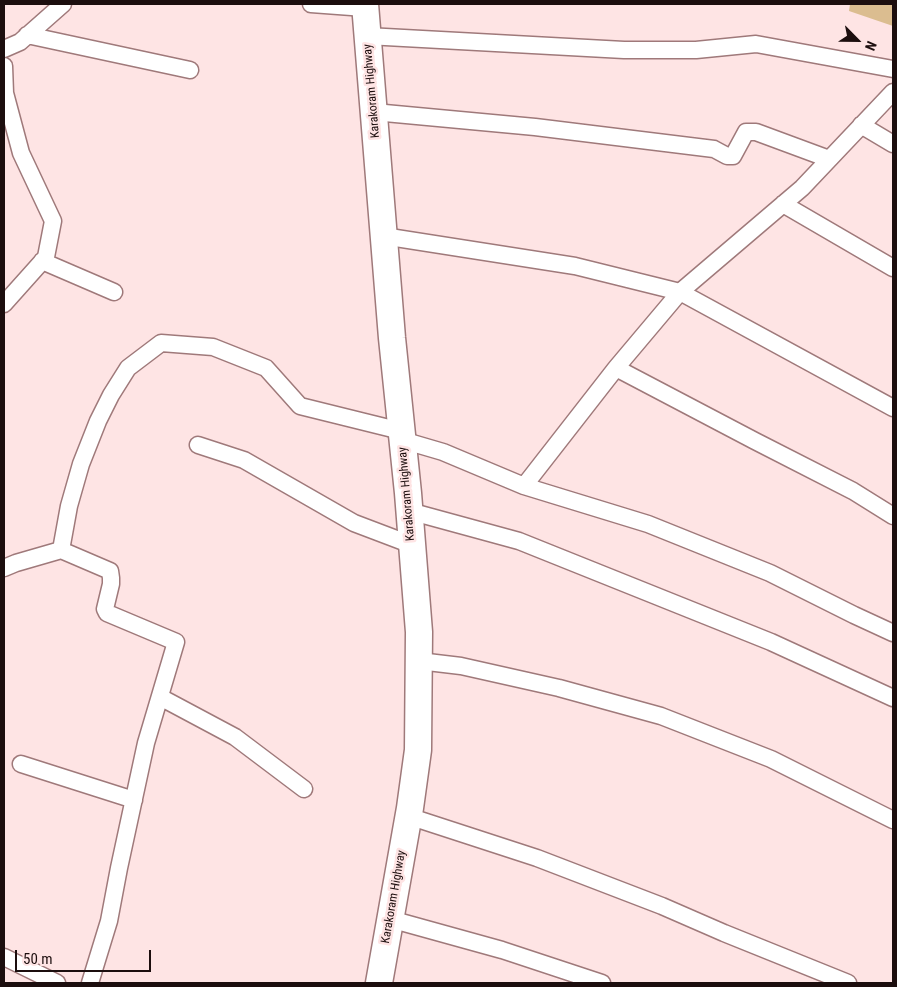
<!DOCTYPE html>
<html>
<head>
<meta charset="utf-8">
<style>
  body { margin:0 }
  #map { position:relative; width:897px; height:987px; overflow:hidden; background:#fee4e4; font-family:"Roboto Condensed",sans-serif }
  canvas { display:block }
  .frame { position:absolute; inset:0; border:5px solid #1c0e0e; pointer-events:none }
  .north { position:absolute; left:832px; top:15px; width:50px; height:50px; -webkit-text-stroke:4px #fee4e4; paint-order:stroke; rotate:113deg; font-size:14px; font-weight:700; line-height:20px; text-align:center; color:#1c0e0e }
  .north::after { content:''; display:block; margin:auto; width:18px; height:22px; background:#1c0e0e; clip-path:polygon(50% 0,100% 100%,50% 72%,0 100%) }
  .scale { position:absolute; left:15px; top:950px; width:136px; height:22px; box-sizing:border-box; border:2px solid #1c0e0e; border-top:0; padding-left:6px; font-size:15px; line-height:18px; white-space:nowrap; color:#1c0e0e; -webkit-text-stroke:4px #fee4e4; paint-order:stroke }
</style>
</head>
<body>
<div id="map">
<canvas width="897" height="987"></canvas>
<div class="frame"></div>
<div class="north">N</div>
<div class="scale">50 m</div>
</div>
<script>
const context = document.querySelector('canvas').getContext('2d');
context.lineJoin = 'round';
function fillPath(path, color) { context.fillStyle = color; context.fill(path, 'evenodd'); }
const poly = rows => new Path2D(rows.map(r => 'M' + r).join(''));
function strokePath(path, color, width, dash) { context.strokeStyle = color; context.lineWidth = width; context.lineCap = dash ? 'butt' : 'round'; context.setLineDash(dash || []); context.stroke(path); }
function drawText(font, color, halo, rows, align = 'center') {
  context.font = font + ' "Roboto Condensed",sans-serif'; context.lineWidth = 5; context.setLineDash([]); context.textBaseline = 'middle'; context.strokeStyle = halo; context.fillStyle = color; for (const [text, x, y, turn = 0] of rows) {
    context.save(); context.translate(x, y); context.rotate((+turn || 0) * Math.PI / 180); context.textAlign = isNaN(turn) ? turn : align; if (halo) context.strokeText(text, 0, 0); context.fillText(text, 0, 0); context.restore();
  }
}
fillPath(poly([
  [850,4,893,4,893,26,849,11]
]), '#dbbd90');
const minor = poly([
  [311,4,365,8],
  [27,35,190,70],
  [367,36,624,50,696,50,756,44,893,69],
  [4,49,20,42,63,4],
  [4,66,5,93,21,153,53,221,46,257,4,304],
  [374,112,535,127,714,149,727,156,733,156,746,132,756,132,829,159],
  [861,125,893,144],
  [783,204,893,268],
  [383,236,575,266,680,292,893,408],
  [42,261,114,292],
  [616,368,755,441,853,491,893,516],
  [402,440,443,452,524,486,648,524,770,573,854,615,893,633],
  [198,445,244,460,354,523,412,545],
  [524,486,616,368,680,292,802,188,893,92],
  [409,511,519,541,771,642,893,698],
  [61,550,110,571,111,578,111,584,105,609,107,613,176,642,146,743,119,868,109,921,90,983],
  [4,568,16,563,61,550,69,506,81,464,98,421,111,395,128,368,161,343,213,347,266,368,300,406,401,431],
  [419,661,461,666,559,688,661,716,771,759,893,820],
  [160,697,235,737,304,789],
  [21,764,134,800],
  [408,816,537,858,662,906,724,933,848,983],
  [390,919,502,950,602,983],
  [4,957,57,983]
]);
const trunk = poly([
  [365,4,392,338,408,493,419,632,418,750,410,808,379,983]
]);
strokePath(minor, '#9f797a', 19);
strokePath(trunk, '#9f797a', 29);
strokePath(minor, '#fff', 16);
strokePath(trunk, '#fff', 26);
drawText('12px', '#1c0e0e', '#fee4e4', [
  ["Karakoram Highway",372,91,-95],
  ["Karakoram Highway",407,494,-95],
  ["Karakoram Highway",394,897,-80]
]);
</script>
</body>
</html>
